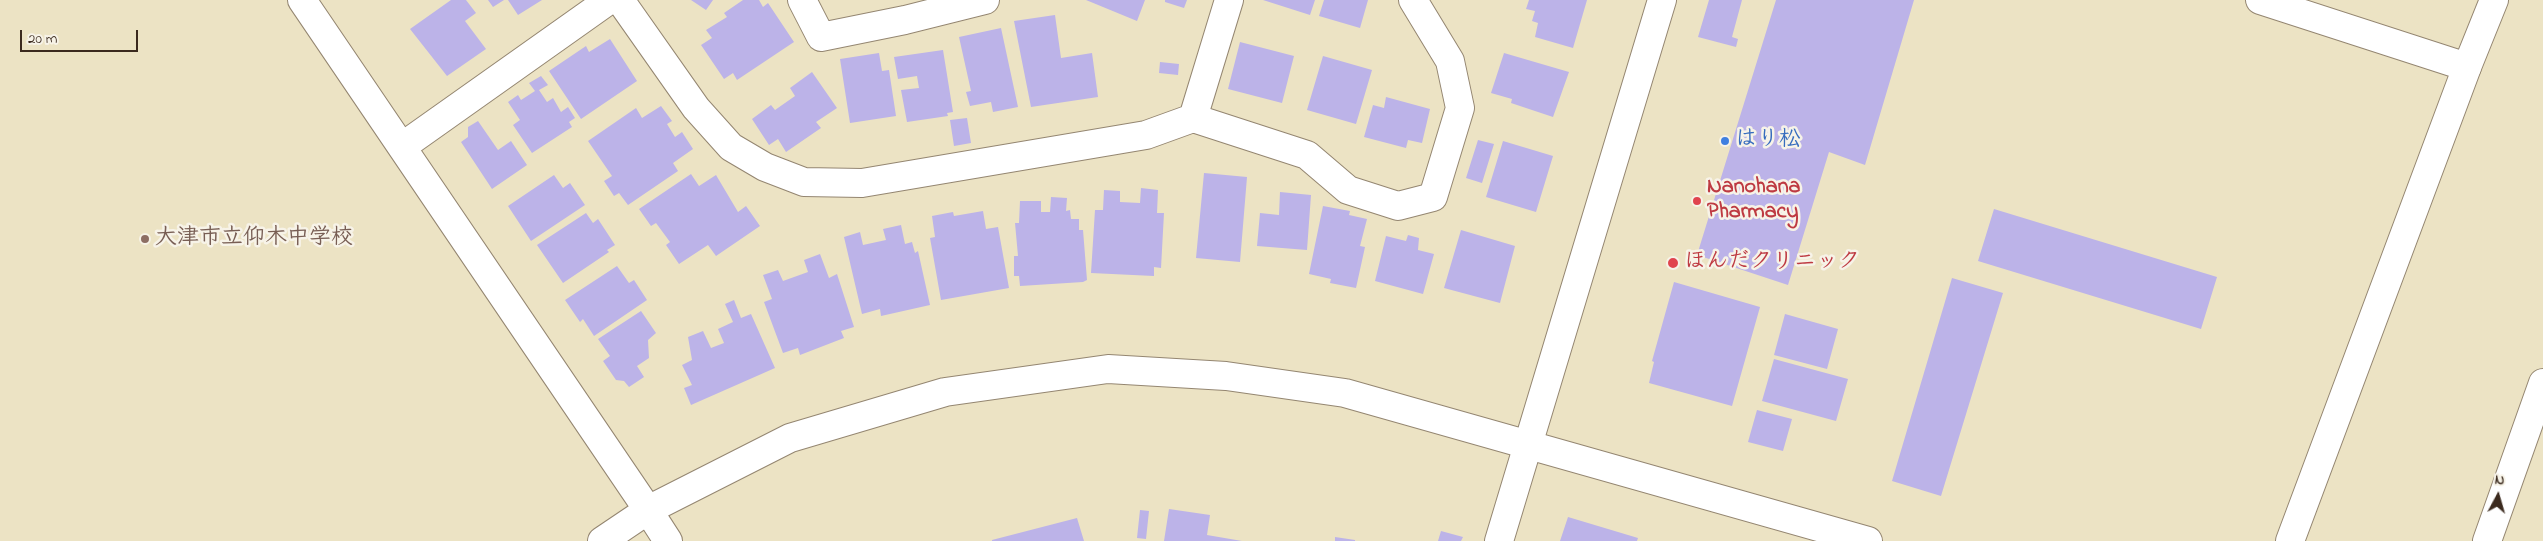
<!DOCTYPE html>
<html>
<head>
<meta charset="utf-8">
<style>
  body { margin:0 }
  #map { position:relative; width:2543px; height:541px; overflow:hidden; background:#ece3c4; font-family:"Indie Flower",sans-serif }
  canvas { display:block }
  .north { position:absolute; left:2473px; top:471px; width:50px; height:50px; -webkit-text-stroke:4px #f7f3e8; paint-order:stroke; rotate:6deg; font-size:14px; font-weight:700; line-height:20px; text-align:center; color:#3b2a1e }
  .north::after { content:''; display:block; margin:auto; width:18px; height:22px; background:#3b2a1e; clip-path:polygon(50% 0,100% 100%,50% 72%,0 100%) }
  .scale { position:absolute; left:20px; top:30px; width:118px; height:22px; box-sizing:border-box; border:2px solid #3b2a1e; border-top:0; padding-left:6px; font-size:15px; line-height:18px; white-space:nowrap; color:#3b2a1e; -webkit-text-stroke:4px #f7f3e8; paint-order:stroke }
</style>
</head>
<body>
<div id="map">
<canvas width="2543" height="541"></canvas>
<div class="north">N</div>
<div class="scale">20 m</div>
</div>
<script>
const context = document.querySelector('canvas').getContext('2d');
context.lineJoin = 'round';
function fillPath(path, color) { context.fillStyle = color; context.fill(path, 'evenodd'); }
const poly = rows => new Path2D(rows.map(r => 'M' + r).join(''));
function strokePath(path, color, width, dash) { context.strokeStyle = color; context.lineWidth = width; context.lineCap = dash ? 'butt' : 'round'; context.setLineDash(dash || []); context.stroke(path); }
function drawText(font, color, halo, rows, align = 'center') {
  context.font = font + ' "Indie Flower","Klee One",sans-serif'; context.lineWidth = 5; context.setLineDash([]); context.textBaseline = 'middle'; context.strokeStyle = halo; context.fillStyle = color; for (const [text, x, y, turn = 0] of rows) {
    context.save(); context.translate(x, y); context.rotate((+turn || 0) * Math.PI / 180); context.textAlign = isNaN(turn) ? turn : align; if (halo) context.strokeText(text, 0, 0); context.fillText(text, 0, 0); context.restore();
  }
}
fillPath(poly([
  [451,0,466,0,476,13,465,21,486,49,447,76,410,29],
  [488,0,504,0,493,7],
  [508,0,542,0,518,15],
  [691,0,713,0,706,10],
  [743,0,759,0,763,7,768,3,794,42,737,80,733,73,724,79,701,45,712,38,706,30,727,17,724,13],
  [1086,0,1145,0,1137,21],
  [1165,0,1187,0,1184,8,1165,2],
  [1263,0,1315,0,1310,15],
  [1324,0,1368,0,1360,28,1319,16],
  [1529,0,1587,0,1573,48,1535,37,1538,23,1532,21,1535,11,1526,9],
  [1709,0,1742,0,1732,37,1738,39,1736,47,1698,37],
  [1776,0,1914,0,1865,165,1829,152,1788,285,1697,255],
  [1055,15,1061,58,1092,53,1098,97,1031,107,1014,21],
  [1001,28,1018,107,993,112,991,102,970,106,966,92,971,91,959,37],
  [610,39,637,81,581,119,549,71,586,46,589,52],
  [1240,42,1294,56,1282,103,1228,89],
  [943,50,953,112,947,113,948,116,907,122,901,90,919,88,917,76,898,79,894,57],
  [879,53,882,71,889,70,896,116,850,123,840,59],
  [1504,53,1569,72,1553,117,1511,103,1512,99,1491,93],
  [1323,56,1372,70,1356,124,1307,110],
  [1160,62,1179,64,1178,75,1159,73],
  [812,72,837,108,816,122,821,128,786,152,778,139,769,145,752,119,771,105,775,110,795,96,790,88],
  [541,76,548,85,539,90,547,102,553,98,561,112,568,107,575,118,569,122,572,127,532,153,513,125,520,120,508,102,518,95,521,100,535,91,529,83],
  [1386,97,1430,109,1422,143,1408,140,1406,148,1364,137,1373,105,1384,108],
  [661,106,672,121,667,124,675,137,682,132,693,149,673,163,678,171,628,205,619,193,614,196,604,181,612,176,588,141,636,108,642,118],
  [967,118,971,143,954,146,950,120],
  [478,121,498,150,511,141,527,165,492,189,461,142,468,137,468,127],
  [1478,140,1494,144,1482,183,1466,178],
  [1503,141,1553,156,1536,212,1486,197],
  [1204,173,1247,177,1240,262,1196,258],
  [691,174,699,186,716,175,738,212,746,206,760,226,716,256,708,245,679,264,666,245,670,242,656,223,651,226,639,209],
  [554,175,563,188,570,183,585,205,531,241,508,206],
  [1141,188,1158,190,1157,213,1164,213,1161,268,1154,267,1154,276,1091,273,1095,210,1103,210,1104,190,1120,191,1120,202,1140,203],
  [1280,192,1311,195,1307,250,1257,246,1260,213,1279,215],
  [1051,197,1067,198,1066,211,1070,210,1071,219,1079,219,1079,230,1083,230,1087,280,1083,282,1020,286,1019,276,1014,276,1014,256,1018,256,1015,223,1019,223,1020,201,1041,201,1041,212,1050,212],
  [1323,206,1350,211,1349,215,1367,219,1360,246,1365,247,1356,288,1330,283,1331,279,1309,274],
  [1994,209,2217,277,2201,329,1978,261],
  [983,211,986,229,998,227,1009,288,941,300,930,238,935,237,932,216,953,212,954,216],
  [586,213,593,223,598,219,615,245,607,250,609,252,563,283,537,245],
  [901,225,905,244,912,242,915,253,918,251,930,305,881,316,880,309,862,314,844,237,860,232,863,245,886,240,883,229],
  [1461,230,1515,246,1500,303,1444,288],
  [1408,235,1419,238,1418,250,1434,254,1423,294,1375,281,1386,236,1406,241],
  [820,254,829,278,837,274,854,327,841,331,844,338,800,355,798,348,783,353,764,302,772,299,763,275,778,270,783,281,808,272,804,260],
  [617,266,629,283,634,280,647,300,594,336,583,319,580,322,565,300],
  [1952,278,2003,293,1941,496,1892,481],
  [1674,282,1760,307,1732,406,1649,383,1654,362,1652,361],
  [734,300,741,318,751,314,775,368,691,405,684,388,692,385,682,365,692,360,688,337,703,331,711,348,724,343,718,329,733,322,725,304],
  [641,311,656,333,648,340,649,358,637,366,644,377,629,387,624,381,616,380,603,361,610,356,598,339],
  [1785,314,1838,329,1827,369,1774,355],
  [1774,359,1848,379,1836,421,1762,401],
  [1757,410,1792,419,1783,451,1748,442],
  [1169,509,1210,515,1207,535,1242,541,1164,541],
  [1140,510,1149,511,1146,539,1137,538],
  [1568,517,1638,538,1637,541,1560,541],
  [1077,518,1084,541,992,541,992,540],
  [1441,531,1463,537,1461,541,1438,541],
  [1335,537,1355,540,1355,541,1335,541]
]), '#bcb3e8');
const street = poly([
  [620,0,696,108,731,147,765,167,804,182,862,183,1146,135,1193,118,1229,0],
  [802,0,821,37,905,20,985,0],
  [2260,0,2467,67],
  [1193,118,1307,155,1348,190,1398,206,1433,197,1460,108,1450,61,1413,0],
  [403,146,609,0],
  [648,510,668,541],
  [1499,541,1662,0]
]);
const secondary = poly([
  [302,0,648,510],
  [602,541,648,510,790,438,945,392,1108,369,1226,376,1345,393,1868,541],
  [2290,541,2467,67,2494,0]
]);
const highway = poly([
  [2487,541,2543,383]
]);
strokePath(street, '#948671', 30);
strokePath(secondary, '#948671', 30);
strokePath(highway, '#948671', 30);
strokePath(street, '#fff', 28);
strokePath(secondary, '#fff', 28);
strokePath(highway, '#fff', 28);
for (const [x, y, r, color] of [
  [1725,141,5,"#3f7fe0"],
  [1697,201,5,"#e0444e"],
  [145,239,5,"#8d6e63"],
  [1673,263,6,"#e0444e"]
]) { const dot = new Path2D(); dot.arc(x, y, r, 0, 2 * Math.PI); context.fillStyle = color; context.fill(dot); strokePath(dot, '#f7f3e8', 2); }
drawText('bold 22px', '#366cbe', '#f7f3e8', [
  ["はり松",1735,141]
], 'left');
drawText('bold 22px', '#be3a42', '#f7f3e8', [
  ["Nanohana",1707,188],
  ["Pharmacy",1707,213],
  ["ほんだクリニック",1684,263]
], 'left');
drawText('bold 22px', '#785e54', '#f7f3e8', [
  ["大津市立仰木中学校",155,239]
], 'left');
</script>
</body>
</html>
